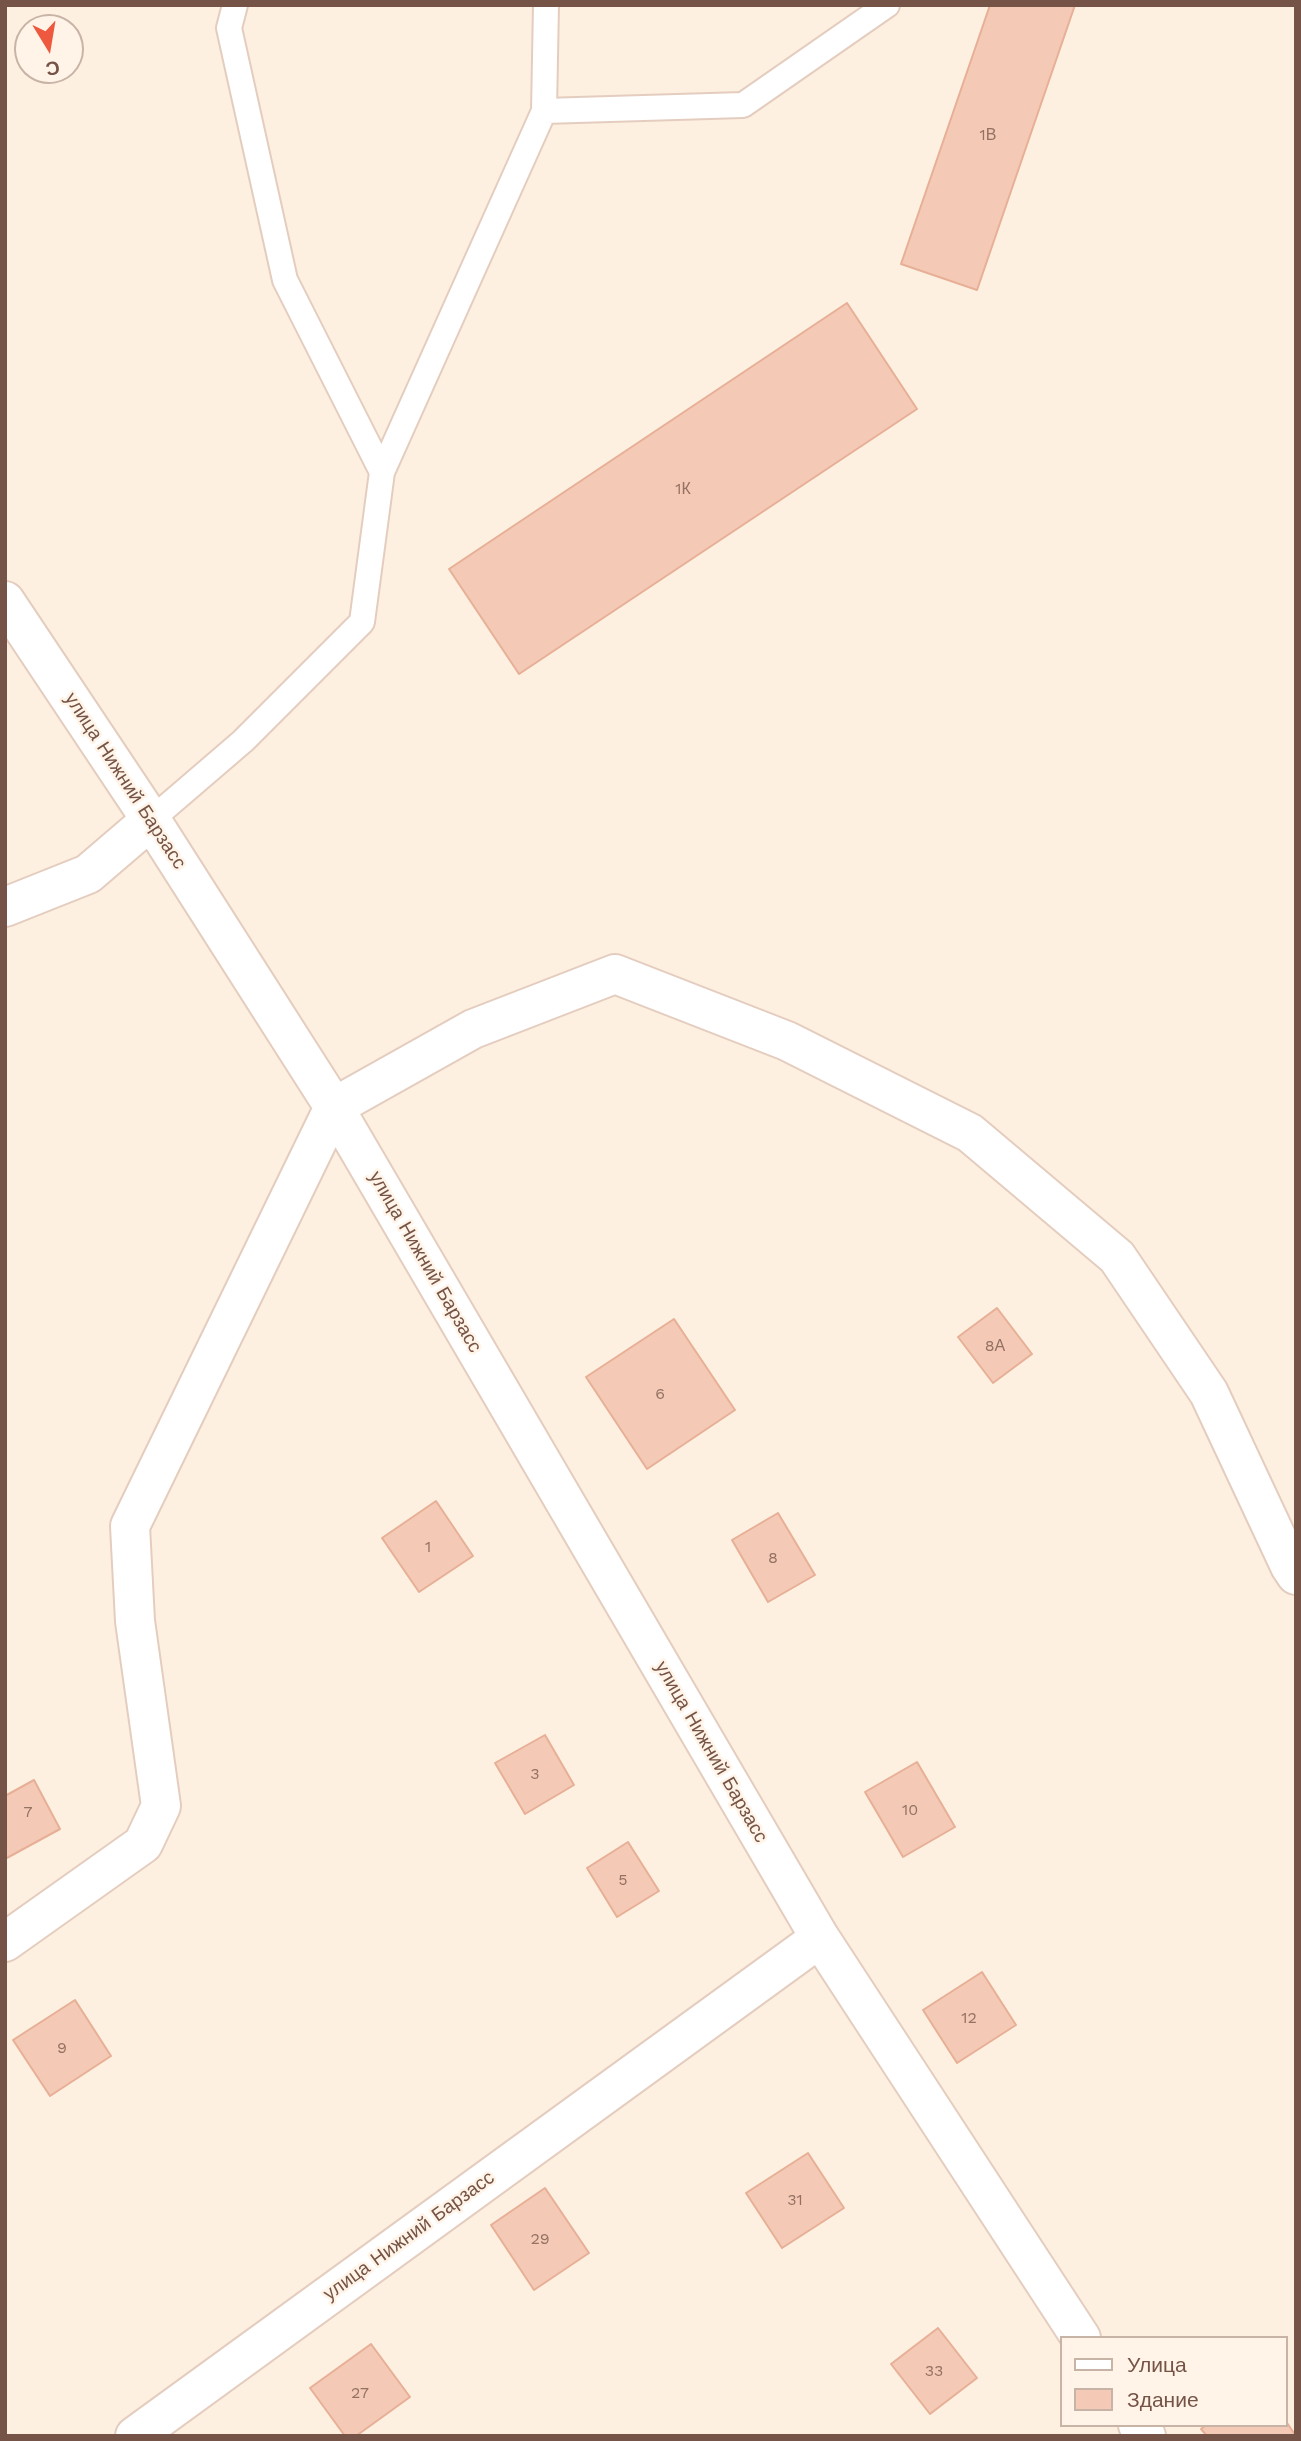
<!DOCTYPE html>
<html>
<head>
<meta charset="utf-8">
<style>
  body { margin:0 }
  #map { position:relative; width:1301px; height:2441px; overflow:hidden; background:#fdf0e0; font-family:"Work Sans",sans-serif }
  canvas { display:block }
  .frame { position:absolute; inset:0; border:7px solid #755346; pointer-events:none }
  .legend { position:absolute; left:1060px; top:2336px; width:228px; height:91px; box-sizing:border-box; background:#fff4e7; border:2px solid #c8b4a7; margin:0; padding:9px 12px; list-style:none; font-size:21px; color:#755346 }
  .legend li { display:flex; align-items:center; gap:14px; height:35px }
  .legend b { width:35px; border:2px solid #c8b4a7 }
  .north { position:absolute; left:14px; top:14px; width:70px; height:70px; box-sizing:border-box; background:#fff4e7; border:2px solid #c8b4a7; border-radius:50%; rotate:169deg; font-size:19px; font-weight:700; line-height:28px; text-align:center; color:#755346 }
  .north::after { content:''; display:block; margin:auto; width:24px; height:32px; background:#ed583f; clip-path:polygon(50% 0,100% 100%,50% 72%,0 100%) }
</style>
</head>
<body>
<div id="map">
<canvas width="1301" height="2441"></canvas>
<div class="frame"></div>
<ul class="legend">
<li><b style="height:9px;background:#fff"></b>Улица</li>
<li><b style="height:19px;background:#f4cab7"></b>Здание</li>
</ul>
<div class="north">С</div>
</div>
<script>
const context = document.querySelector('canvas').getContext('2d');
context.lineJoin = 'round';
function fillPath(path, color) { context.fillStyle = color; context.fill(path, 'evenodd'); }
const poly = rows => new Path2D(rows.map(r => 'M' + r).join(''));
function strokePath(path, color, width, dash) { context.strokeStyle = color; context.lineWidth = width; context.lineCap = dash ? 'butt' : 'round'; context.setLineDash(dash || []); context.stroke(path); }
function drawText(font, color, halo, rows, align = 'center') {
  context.font = font + ' "Work Sans",sans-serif'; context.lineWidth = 5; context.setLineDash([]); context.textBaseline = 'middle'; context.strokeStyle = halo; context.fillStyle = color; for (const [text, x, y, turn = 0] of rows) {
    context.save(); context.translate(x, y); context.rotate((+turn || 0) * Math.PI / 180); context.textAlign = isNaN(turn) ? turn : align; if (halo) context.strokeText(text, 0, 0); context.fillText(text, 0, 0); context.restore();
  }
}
const building = poly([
  [990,5,1075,5,977,290,901,264,990,5],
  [847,303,917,409,519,674,449,569,847,303],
  [997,1308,1032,1354,993,1383,958,1337,997,1308],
  [674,1319,735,1410,647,1469,586,1377,674,1319],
  [436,1501,473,1556,419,1592,382,1538,436,1501],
  [778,1513,815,1575,768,1602,732,1540,778,1513],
  [545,1735,574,1785,525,1814,495,1763,545,1735],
  [917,1762,955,1827,903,1857,865,1792,917,1762],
  [34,1780,60,1829,5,1859,5,1796,34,1780],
  [628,1842,659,1891,617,1917,587,1868,628,1842],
  [982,1972,1016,2025,957,2063,923,2010,982,1972],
  [75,2000,111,2056,50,2096,13,2040,75,2000],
  [808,2153,844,2208,782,2248,746,2193,808,2153],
  [545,2188,589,2253,534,2290,491,2225,545,2188],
  [938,2328,977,2378,930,2414,891,2364,938,2328],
  [371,2344,410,2397,356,2436,345,2436,310,2388,371,2344],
  [1285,2420,1296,2436,1207,2436,1201,2429,1206,2425,1285,2425,1285,2420]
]);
fillPath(building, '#f4cab7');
strokePath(building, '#e7af96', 2);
const lane = poly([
  [235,5,229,28,285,280,382,472],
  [544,111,743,105,887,5],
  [151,820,243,741,362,622,382,472,544,111,546,5]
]);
const street = poly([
  [5,601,151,820,334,1107,820,1938,1081,2338],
  [5,907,88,874,151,820],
  [5,1942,143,1844,161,1806,135,1621,130,1526,334,1107,473,1029,615,974,787,1041,970,1133,1117,1257,1209,1393,1290,1566,1296,1575],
  [1138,2425,1146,2436],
  [135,2436,820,1938]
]);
strokePath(lane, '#e4cdbf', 28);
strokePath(street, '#e4cdbf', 42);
strokePath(lane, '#fff', 24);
strokePath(street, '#fff', 38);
drawText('16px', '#957162', null, [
  ["1В",988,135],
  ["1К",683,489],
  ["8А",995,1346],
  ["6",660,1394],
  ["1",428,1547],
  ["8",773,1558],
  ["3",535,1774],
  ["10",910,1810],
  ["7",28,1812],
  ["5",623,1880],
  ["12",969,2018],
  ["9",62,2048],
  ["31",795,2200],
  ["29",540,2239],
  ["33",934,2371],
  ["27",360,2393]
]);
drawText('19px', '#755346', '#fff4e7', [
  ["улица Нижний Барзасс",125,781,57],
  ["улица Нижний Барзасс",425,1262,60],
  ["улица Нижний Барзасс",711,1752,60],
  ["улица Нижний Барзасс",409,2236,-36]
]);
</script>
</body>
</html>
